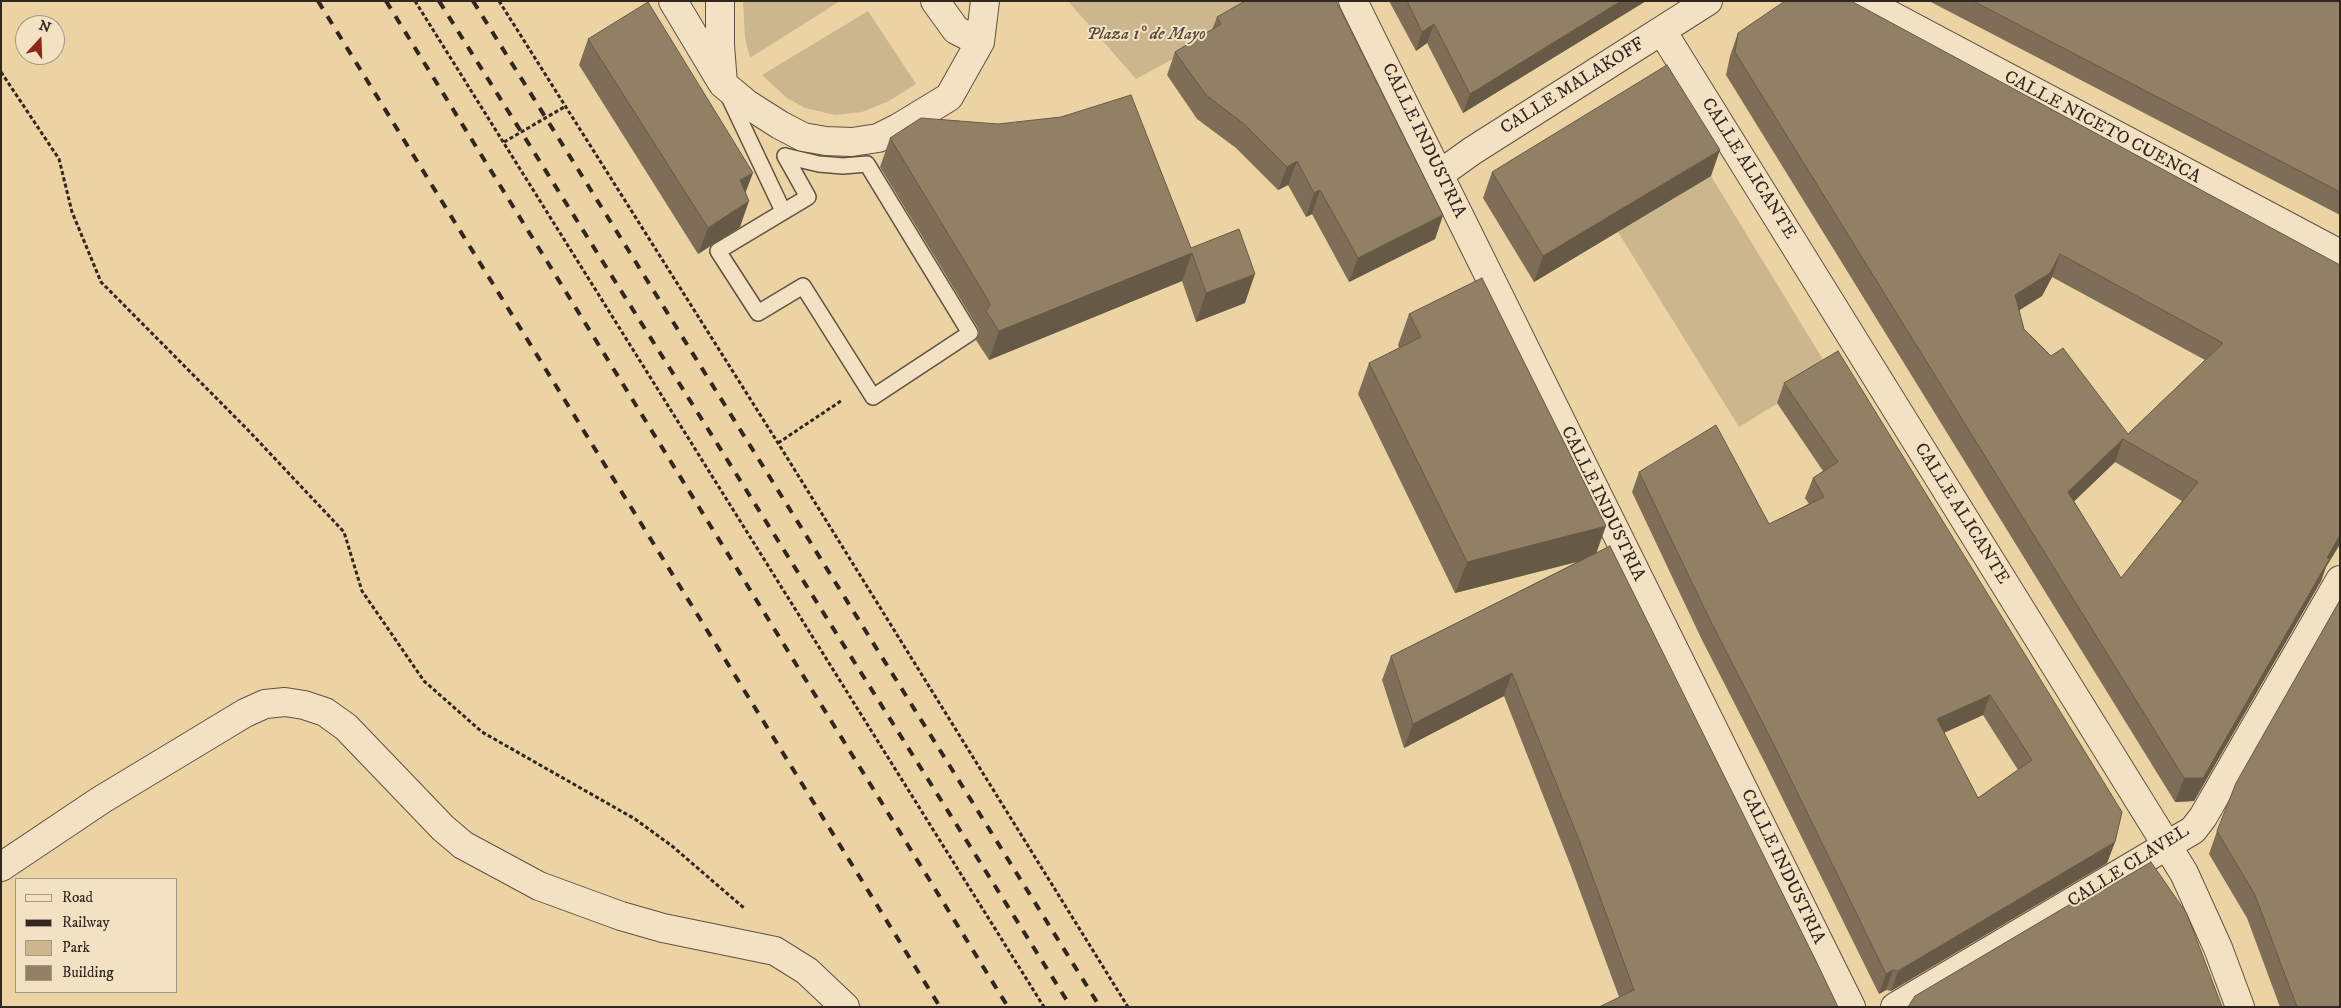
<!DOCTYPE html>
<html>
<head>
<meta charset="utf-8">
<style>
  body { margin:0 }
  #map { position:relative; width:2341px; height:1008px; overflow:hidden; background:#ebd3a3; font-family:"IM FELL DW Pica",serif }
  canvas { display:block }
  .frame { position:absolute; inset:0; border:2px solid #322621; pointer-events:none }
  .legend { position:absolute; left:15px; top:878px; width:162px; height:115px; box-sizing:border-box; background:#f2e2c3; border:1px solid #a59782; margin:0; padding:6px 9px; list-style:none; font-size:15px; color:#322621 }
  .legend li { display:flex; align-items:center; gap:10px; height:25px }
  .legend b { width:25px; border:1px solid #a59782 }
  .north { position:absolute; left:15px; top:15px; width:50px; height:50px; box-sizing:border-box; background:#f2e2c3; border:1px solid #a59782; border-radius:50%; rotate:20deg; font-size:14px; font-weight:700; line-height:20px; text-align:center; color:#322621 }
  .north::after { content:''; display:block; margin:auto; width:18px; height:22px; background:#8f2418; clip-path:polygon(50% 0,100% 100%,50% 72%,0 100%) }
</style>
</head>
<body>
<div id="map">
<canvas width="2341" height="1008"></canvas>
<div class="frame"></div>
<ul class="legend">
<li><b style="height:6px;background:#f2e2c3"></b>Road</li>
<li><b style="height:6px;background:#322621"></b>Railway</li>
<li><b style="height:14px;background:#ccb68d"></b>Park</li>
<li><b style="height:14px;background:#928065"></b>Building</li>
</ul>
<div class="north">N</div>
</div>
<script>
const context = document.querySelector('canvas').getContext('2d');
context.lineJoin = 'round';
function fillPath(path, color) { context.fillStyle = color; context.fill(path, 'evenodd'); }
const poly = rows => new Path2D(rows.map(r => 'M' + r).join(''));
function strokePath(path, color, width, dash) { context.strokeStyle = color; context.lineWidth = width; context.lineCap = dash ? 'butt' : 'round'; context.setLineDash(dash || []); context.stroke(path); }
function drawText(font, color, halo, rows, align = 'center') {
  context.font = font + ' "IM FELL DW Pica",serif'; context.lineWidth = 4; context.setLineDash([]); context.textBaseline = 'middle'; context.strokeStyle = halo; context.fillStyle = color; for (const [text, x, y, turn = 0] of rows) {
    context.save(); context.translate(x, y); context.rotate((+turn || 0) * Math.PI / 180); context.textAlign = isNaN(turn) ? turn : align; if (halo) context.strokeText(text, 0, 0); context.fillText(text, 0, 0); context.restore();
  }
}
fillPath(poly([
  [743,1,840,1,750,58,745,38],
  [1068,1,1280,1,1136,79],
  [868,11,916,84,889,101,862,112,835,115,805,108,787,98,762,75],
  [1711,176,1830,371,1739,427,1618,232]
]), '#ccb68d');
const lane = poly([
  [729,97,783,211],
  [785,156,819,164,843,166,867,164,970,333,873,397,803,286,758,313,718,251,808,197,785,156]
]);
const street = poly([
  [673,1,721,81],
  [720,1,720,45,723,84,747,104,780,125,803,137,826,141,852,142,878,138,898,128,949,97,980,42],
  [935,1,956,30,980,42,985,1],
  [1353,1,1851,1007],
  [1864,1,2340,254],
  [1662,31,2184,873,2218,948,2240,1007],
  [1440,174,1472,151,1708,1],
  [1,867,101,800,245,713,265,704,285,702,304,705,325,712,346,727,443,828,463,845,502,866,539,886,621,916,663,928,775,951,807,971,845,1007],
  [1895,1007,2193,830,2203,817,2340,580]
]);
strokePath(lane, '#605142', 18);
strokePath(street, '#605142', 30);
strokePath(poly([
  [415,1,1044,1007],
  [499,1,778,443,1128,1007],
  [1,72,59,159,72,212,101,282,247,429,344,532,362,591,424,681,482,732,635,819,672,846,744,908],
  [504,142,566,106],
  [778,443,841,401]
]), '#322621', 3, [4, 2.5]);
strokePath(lane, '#f2e2c3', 15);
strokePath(street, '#f2e2c3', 28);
strokePath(poly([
  [318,1,940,1007],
  [386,1,1008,1007],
  [439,1,1071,1007],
  [473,1,1100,1007]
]), '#322621', 4, [9, 9]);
fillPath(poly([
  [1389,1,1646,1,1463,113,1427,43,1416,51],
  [1929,1,2340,1,2340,215],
  [1217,17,1443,215,1435,239,1349,282,1312,214,1306,217,1288,185,1278,190,1236,148,1197,119,1167,75,1175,52,1212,30],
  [1738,33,2340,265,2340,544,2326,567,2321,581,2194,801,2175,802,1726,75,1730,56],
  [2052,277,2205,360,2128,434,2024,329,2019,310,2042,296],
  [2115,462,2182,501,2121,578,2074,501],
  [588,39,746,192,740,227,698,254,579,65],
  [998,124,1191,248,1245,303,1196,322,1182,281,989,360,976,340,979,332,978,328,880,167,890,138],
  [1492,172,1711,176,1534,282,1483,198],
  [1409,314,1597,552,1816,961,1619,997,1570,864,1504,696,1404,748,1382,680,1391,656,1577,562,1455,593,1358,394,1369,363,1399,348,1398,345],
  [1784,383,2115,842,2107,863,1891,991,1886,990,1879,994,1766,765,1701,638,1632,492,1639,472,1769,524,1809,504,1805,498,1813,478,1823,471,1777,403],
  [1983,715,2018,770,1978,798,1944,733],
  [2217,831,2340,1007,2280,1007,2247,918,2209,854]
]), '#7e6e57');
fillPath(poly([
  [1621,1,1646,1,1463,113,1470,94],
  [1434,24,1427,43,1416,51,1422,32],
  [1720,150,1711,176,1534,282,1543,256],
  [1297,161,1288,185,1278,190,1287,167],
  [753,173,743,199,740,180],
  [1320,190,1312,214,1306,217,1314,193],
  [749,201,740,227,698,254,708,228],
  [1443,215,1435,239,1349,282,1358,258],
  [1192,253,1182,281,989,360,999,331],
  [2060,254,2052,277,2042,296,2007,318,2015,295],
  [1255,274,1245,303,1196,322,1206,293],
  [2123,439,2115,462,2060,515,2068,492],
  [1606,526,1595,557,1455,593,1467,562],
  [2340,535,2340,544,2326,567,2321,581,2194,801,2175,802,2184,778,2327,558],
  [1512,673,1504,696,1404,748,1413,724],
  [1990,695,1983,715,1930,739,1937,719],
  [2115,842,2107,863,1891,991,1898,971],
  [1893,970,1886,990,1879,994,1886,974]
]), '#665a47');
const building = poly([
  [1245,1,1336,1,1443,215,1358,258,1320,190,1314,193,1297,161,1287,167,1244,124,1206,95,1175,52,1221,24,1217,17,1245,1],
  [1407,1,1621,1,1470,94,1434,24,1422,32,1407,1],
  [1785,1,1851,1,2340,265,2340,535,2327,558,2330,558,2203,778,2184,778,1735,52,1738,33,1785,1],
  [2060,254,2223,343,2128,434,2063,348,2051,356,2024,329,2015,295,2050,273,2060,254],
  [2123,439,2198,482,2121,578,2068,492,2123,439],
  [1973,1,2340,1,2340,192,1973,1],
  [648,2,753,173,740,180,749,201,708,228,588,39,648,2],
  [1667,65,1720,150,1543,256,1492,172,1667,65],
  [1131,95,1191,248,1239,229,1255,274,1206,293,1192,253,999,331,986,311,990,305,988,300,890,138,921,118,998,124,1061,117,1131,95],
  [1482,278,1606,526,1467,562,1369,363,1421,337,1409,314,1482,278],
  [1838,351,2122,812,2115,842,1898,971,1893,970,1886,974,1774,745,1709,618,1639,472,1716,425,1769,524,1824,497,1813,478,1838,462,1784,383,1838,351],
  [1990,695,2032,760,1978,798,1937,719,1990,695],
  [1610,546,1816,961,1838,1007,1599,1007,1634,990,1579,840,1512,673,1413,724,1391,656,1610,546],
  [2340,600,2340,1007,2297,1007,2255,895,2217,831,2236,783,2340,600],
  [2151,862,2187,914,2222,1007,1908,1007,1915,996,2106,883,2105,889,2151,862]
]);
fillPath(building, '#928065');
strokePath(building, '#665a47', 1);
drawText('italic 18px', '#584a3c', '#f2e2c3', [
  ["Plaza 1º de Mayo",1146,35]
]);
drawText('18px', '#322621', '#f2e2c3', [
  ["CALLE MALAKOFF",1573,87,-32],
  ["CALLE NICETO CUENCA",2102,128,28],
  ["CALLE INDUSTRIA",1423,141,64],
  ["CALLE ALICANTE",1748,169,58],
  ["CALLE INDUSTRIA",1602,504,64],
  ["CALLE ALICANTE",1961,514,58],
  ["CALLE INDUSTRIA",1782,867,64],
  ["CALLE CLAVEL",2129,867,-32]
]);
</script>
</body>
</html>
